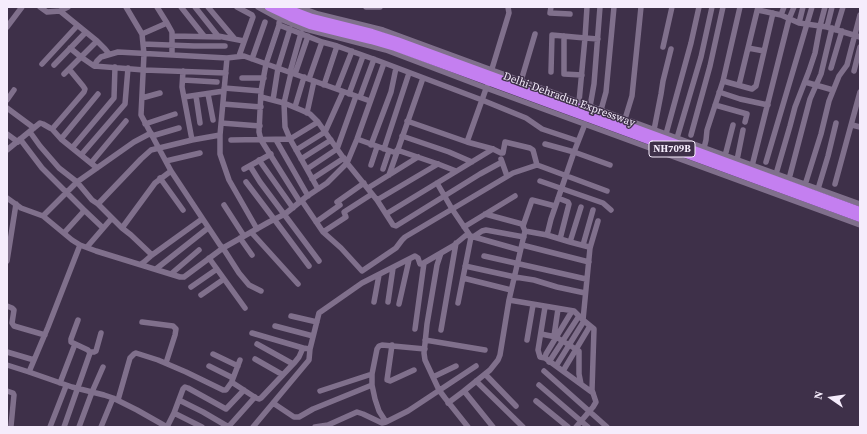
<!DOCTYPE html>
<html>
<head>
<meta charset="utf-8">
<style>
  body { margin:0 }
  #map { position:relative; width:867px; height:434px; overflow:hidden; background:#3e3049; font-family:"Source Serif 4",serif }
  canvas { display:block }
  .frame { position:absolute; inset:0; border:8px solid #f5ecfc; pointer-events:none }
  .north { position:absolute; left:811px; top:378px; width:40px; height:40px; -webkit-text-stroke:3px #3e3049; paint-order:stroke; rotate:283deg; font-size:11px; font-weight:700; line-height:16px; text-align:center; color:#f5ecfc }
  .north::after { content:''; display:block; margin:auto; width:14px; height:18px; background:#f5ecfc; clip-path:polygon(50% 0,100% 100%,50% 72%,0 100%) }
</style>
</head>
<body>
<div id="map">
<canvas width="867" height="434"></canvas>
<div class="frame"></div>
<div class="north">N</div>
</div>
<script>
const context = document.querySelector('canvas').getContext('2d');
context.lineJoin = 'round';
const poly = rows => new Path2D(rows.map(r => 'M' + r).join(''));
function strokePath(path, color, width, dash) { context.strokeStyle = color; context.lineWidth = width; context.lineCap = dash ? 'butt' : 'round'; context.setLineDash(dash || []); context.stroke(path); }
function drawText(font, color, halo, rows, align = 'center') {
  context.font = font + ' "Source Serif 4",serif'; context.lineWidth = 3; context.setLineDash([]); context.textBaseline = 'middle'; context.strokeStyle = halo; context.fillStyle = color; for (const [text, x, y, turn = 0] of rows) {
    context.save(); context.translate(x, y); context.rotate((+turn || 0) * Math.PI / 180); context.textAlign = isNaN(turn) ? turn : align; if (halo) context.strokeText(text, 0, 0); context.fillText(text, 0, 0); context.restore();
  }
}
strokePath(poly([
  [40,7,47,12,60,11,68,7],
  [126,7,142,34,144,54,141,115,171,171,220,245,223,248,239,273,249,285,261,291],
  [157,7,167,23,172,32,172,55],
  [181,7,204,36],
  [195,7,218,36,244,41],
  [208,7,234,38],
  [237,7,252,15,253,17,239,56],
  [258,7,278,18,302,28,386,50,486,88,860,225],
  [299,7,318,14,383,30,677,138,860,204],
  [366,7,380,7],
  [551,7,550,13,570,14],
  [758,10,781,15,799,23,827,27,860,37],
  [60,11,97,41,105,49,109,54],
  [781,15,784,7],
  [279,23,279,25,266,64,261,91,259,132,261,140,300,202],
  [799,23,803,7],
  [279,25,322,42,337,46,379,61,482,100,526,118,542,129,578,141],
  [7,27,22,7],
  [827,27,832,7],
  [836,30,843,7],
  [142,34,167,23],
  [173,36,220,37],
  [564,36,564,74,582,75],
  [143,44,194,46,225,46],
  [663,47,672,7],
  [70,48,81,57,94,66,144,70,226,73],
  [748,48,764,51],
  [227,58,220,135,220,154,229,180,257,229],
  [252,59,265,22],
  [42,64,77,26],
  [54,65,86,32],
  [94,66,97,61,101,57,118,52,227,58,244,56,370,101],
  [831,68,842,31],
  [183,71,182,87,192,140],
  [854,71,860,47],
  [290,72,301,33],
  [491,72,509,13,508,7],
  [551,72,552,35,585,38,587,7],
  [291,73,284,103,285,127,290,139,318,189],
  [64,74,97,41],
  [295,74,308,36],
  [242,78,264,78],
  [309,79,322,42],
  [183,80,217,82],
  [521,81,535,34],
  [723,81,752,89,756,86,773,13],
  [805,82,833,90],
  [324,85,337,46],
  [739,85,758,7],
  [224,88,261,91],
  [337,89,352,51],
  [719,92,740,99,768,105],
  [208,94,213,120],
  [349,94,363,56],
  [196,96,200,123],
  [184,97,224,91],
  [261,97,284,103,301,110,310,114,318,122,347,163,377,200,393,225,396,226,480,174,502,162],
  [360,97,374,59],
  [142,98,160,93],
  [7,100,14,90],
  [273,100,278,68,290,29],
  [579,102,585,38,598,39],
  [223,104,261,107],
  [715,105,747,114,745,122],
  [590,106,591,101,594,84,600,7],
  [295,107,304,77],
  [7,108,34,128],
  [601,110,606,92,614,7],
  [307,113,314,81],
  [625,119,632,96,641,7],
  [407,121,467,142,493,149,501,153,503,153,505,142,530,148,533,150,537,165],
  [221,123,260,126],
  [145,124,175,114],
  [852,125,860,127],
  [52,129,61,139,97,168],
  [654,130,661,94,663,81,671,49],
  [30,132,40,146,59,168,77,182,92,200,98,204,122,228,155,183,171,171],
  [7,134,18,142],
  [666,134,691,43,699,7],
  [691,135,710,66,723,7],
  [152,136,179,128],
  [402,136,449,152,472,162],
  [677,138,701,57,712,7],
  [20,139,42,168,83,209,83,212,64,233],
  [61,139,98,94],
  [357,139,396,153],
  [231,140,290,139,318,122],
  [276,140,308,196],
  [467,142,487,86],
  [545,144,574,152,610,165],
  [371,145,391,92,396,68],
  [72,148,114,98,115,67],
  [704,148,706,140,707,130,723,81,740,7],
  [384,149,409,73],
  [7,150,40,123,43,124,50,128,52,129,53,128,84,92,85,89,83,86,69,69],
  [296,150,325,132,343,92],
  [397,150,438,164,456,171],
  [81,155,125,104,128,68],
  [725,156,733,125],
  [301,159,331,140],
  [501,159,507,176],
  [259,160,293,208],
  [737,160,743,130],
  [166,161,200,153],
  [766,162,812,7],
  [91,163,126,121],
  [371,165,377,147],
  [250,166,260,182,319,261],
  [752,166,789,19,794,7],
  [244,169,271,154],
  [307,169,337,149,356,96],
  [383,169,389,151],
  [776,174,790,126,795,107,809,71,815,53,820,26,825,7],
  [389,175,423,78],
  [160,178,183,210],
  [312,179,344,158],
  [789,179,810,99,821,74,832,28],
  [540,181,603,203,611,210],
  [246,182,274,219,309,266],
  [437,183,452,209,471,237,458,303],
  [835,184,860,92],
  [805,185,821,134,829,101,839,76,847,65,860,15],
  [368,188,418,157],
  [818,189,828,156,836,123],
  [7,198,21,208,43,216,72,240,80,245,96,251,180,277,184,277,223,248,269,222,285,214,306,197,327,183,347,163,357,139,384,63],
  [558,198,568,202,569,204,560,239],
  [377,200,438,164],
  [302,201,323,232,341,248,362,271,396,248,402,240,405,237,513,173,537,165,540,166,607,191],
  [98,204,141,159,151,150,192,140,220,135],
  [224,205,244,236],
  [83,209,103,228],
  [386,214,493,149],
  [43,216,77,182,97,168,134,142,151,133],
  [316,222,340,205,337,202,364,183],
  [523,226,532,200,555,206],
  [464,227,515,196],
  [122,228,131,235,152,255],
  [525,231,547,235,570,242,589,247,590,248],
  [251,232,298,284],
  [323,232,346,217,344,212,372,194],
  [547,235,551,219,574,152,585,124],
  [473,237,482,231,486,230,524,237],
  [240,238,252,255],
  [570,242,581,207],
  [522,245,589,262],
  [583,245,593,210],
  [87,247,112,218],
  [441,253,437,265,427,324,424,353,425,360,439,390,445,398,468,427],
  [484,256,586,279],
  [209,258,245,308],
  [7,261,16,204],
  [141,264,144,262,152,255,202,219],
  [465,266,515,277,534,280,557,287,585,293],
  [156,269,208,228],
  [171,274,199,250],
  [463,278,511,290],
  [191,287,217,269],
  [201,295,224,279],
  [509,300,574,311,583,320],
  [374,302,379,275],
  [388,302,393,268],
  [399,304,409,260],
  [7,306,12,308,14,310,12,323,14,326,45,335],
  [572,311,546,354,545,358,593,393],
  [291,316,317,322],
  [142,322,173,326,176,329,175,335,166,363],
  [275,326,313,336],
  [415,329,424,263],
  [441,330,456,243],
  [252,333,303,348],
  [541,334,556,337,579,351,579,374,581,384],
  [554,336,558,309],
  [425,340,485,350],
  [527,340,533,305],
  [257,344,293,364],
  [392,345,387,380,390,381,414,370],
  [425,349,382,345,379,346,377,349,372,374,372,385,375,399,379,411,386,422,408,411,476,366],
  [7,352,34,360],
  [90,352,94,352,96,351,101,333],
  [213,354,238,366],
  [545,358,540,357,538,350,545,307],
  [255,359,283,375],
  [549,362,579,316],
  [7,365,29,372,72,387,104,395,113,398,137,410,167,427],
  [209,366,233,378],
  [556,366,584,321],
  [544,371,607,427],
  [563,371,590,326],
  [29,372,48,327,80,245],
  [485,374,516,406],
  [433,377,456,366],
  [232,381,240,360],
  [476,381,523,427],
  [60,383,75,344],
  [539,385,588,427],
  [7,391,13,393,14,395,11,426],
  [320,391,372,374],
  [464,391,490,370,498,360,500,355,509,300,525,231,522,224,485,214],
  [118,400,130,358,134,354,136,353,158,360,186,372,223,390,226,390,231,383,233,383,256,398,259,399,261,398,295,362,299,357,303,348,310,349,319,313,362,283,415,256,418,258,420,264,422,264,453,246,465,236,467,235,520,250],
  [179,400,203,412,227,426,230,425,255,397],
  [536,401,568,427],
  [273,403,294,417,299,417,313,409,372,385],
  [448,403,464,391,493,427],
  [174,413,202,427],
  [50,427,66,386],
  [64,427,90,353,88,350,71,342,71,339,78,320],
  [79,427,92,392,103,367],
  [101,427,113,398],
  [167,427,174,413,183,389,185,387,188,388,226,409,244,390],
  [253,427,309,360,310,349],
  [315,427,328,425,357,412,363,414,382,423,386,422],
  [576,427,593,407,596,402,592,390,594,329,583,320,590,248,598,221]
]), '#80708c', 5.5);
strokePath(poly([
  [269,7,290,17,310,25,371,40,395,47,860,218],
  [283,7,312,18,372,33,397,41,860,211]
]), '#c47ff0', 8);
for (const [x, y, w] of [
  [672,149,46]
]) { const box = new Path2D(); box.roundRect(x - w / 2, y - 8, w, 16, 3); context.fillStyle = '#3e3049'; context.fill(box); strokePath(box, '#f5ecfc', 1); }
drawText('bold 10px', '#f5ecfc', null, [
  ["NH709B",672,149]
]);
drawText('11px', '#f5ecfc', '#3e3049', [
  ["Delhi-Dehradun Expressway",569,100,20]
]);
</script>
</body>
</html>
